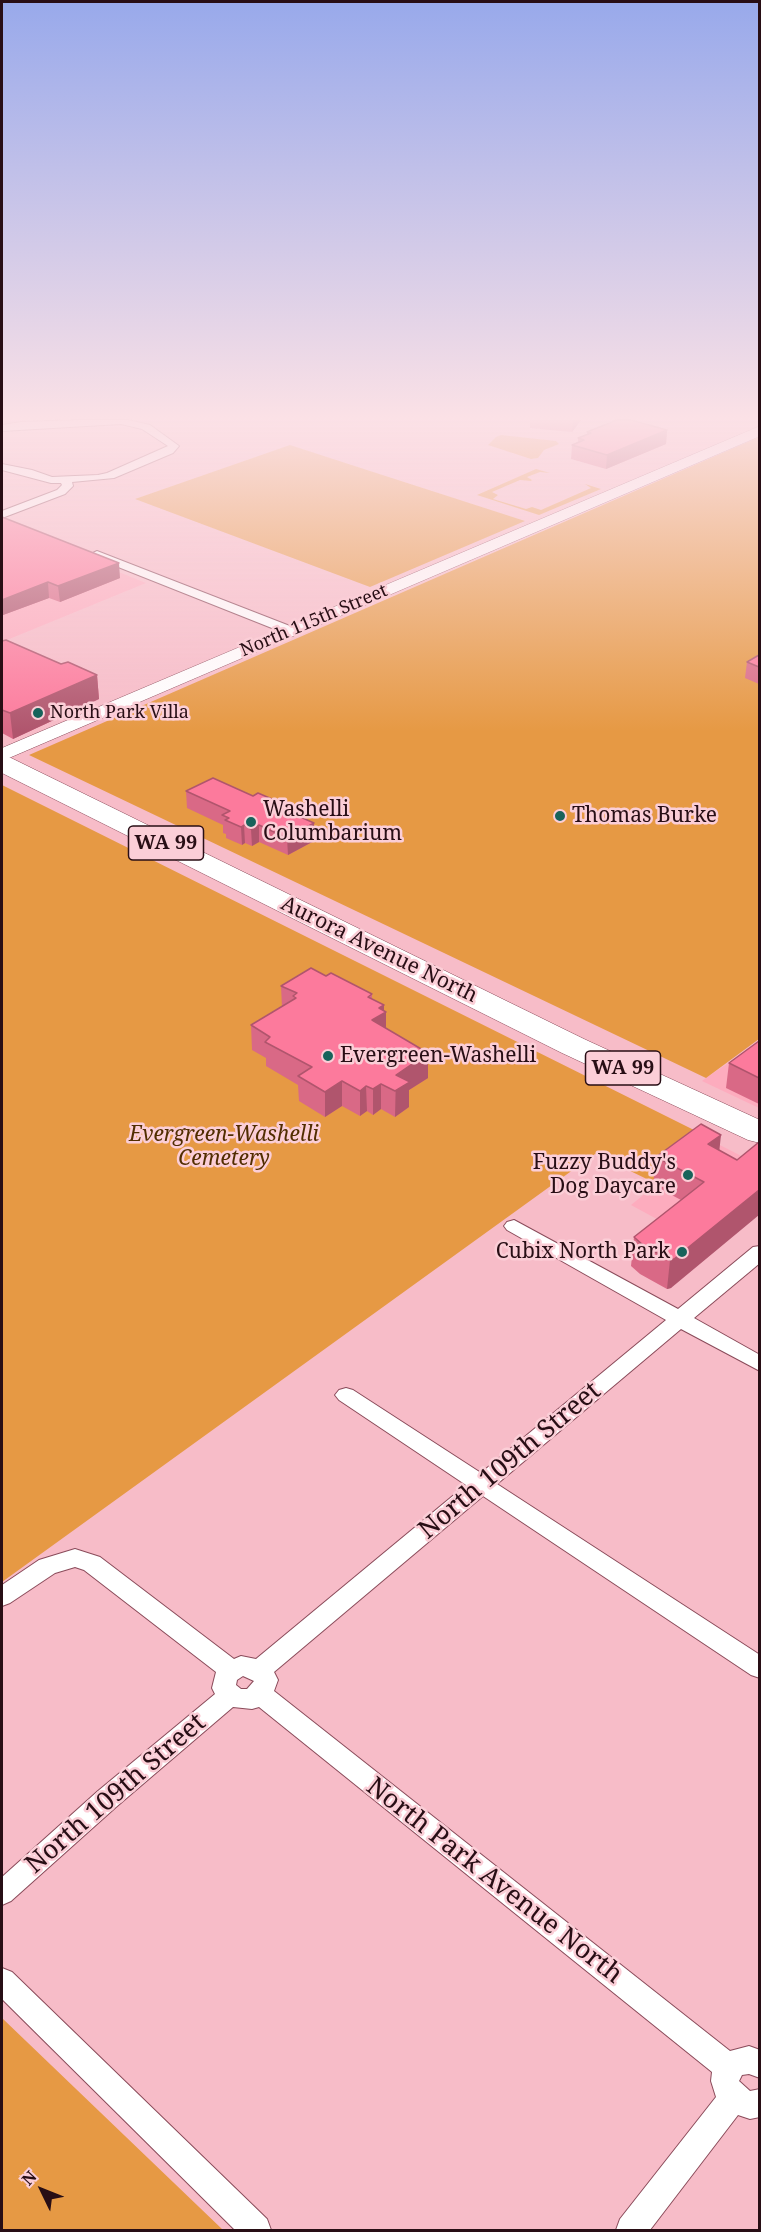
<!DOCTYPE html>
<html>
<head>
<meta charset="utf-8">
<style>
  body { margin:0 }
  #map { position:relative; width:761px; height:2232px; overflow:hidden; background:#f7bcc8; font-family:"Noto Serif",serif }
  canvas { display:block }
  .frame { position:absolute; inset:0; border:3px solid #280e15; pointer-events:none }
  .north { position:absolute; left:12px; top:2160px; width:60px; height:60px; -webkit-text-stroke:4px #fbced7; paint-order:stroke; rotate:313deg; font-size:16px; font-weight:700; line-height:24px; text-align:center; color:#280e15 }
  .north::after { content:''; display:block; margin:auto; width:21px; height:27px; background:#280e15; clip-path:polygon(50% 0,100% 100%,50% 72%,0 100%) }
</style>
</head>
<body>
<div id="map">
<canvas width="761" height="2232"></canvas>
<div class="frame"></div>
<div class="north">N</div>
</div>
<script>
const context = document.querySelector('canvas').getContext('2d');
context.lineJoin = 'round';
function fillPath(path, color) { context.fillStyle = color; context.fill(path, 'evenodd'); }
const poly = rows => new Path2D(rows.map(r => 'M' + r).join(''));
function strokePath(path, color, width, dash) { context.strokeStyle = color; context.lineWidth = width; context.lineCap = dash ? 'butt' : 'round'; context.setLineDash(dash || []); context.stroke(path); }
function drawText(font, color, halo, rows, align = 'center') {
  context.font = font + ' "Noto Serif",serif'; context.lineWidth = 5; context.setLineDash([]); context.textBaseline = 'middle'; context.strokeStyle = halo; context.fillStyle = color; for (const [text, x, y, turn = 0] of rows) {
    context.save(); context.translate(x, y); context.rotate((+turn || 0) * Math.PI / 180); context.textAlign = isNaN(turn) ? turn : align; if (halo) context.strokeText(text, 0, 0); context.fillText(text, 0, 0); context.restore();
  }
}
fillPath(poly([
  [2,525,146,583,2,642],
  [759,1042,759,1108,702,1081,706,1078],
  [712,1141,759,1165,666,1224,631,1205,652,1188,650,1187]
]), '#fdacbe');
fillPath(poly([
  [501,435,556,441,559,444,544,450,538,458,531,459,488,445,496,437],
  [759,437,759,1039,706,1078,29,755],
  [290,445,367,470,525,521,370,587,135,499],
  [536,469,550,473,540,472,527,477,532,480,531,481,520,480,492,492,498,495,493,499,526,509,532,507,541,510,591,488,585,484,601,489,539,515,477,495],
  [2,785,710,1138,653,1182,595,1154,2,1582],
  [2,2018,223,2230,2,2230]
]), '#e69944');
const street = poly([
  [79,420,128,420,150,425,179,446,173,453,114,478,72,482,73,486,65,494,2,518,2,511,57,490,62,485,61,483,51,483,2,470,2,464,32,470,52,477,98,475,107,473,168,446,142,429,121,424,2,431,2,425,21,422,79,420],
  [97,551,295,628,297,631,291,635,287,634,93,557,93,553,97,551],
  [514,1220,678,1309,753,1247,760,1246,760,1263,694,1318,760,1355,760,1371,681,1329,497,1484,760,1655,760,1678,751,1675,483,1496,274,1672,278,1680,274,1691,730,2051,749,2046,760,2050,760,2078,749,2074,742,2075,739,2081,750,2091,760,2089,760,2117,750,2119,738,2115,650,2230,616,2230,620,2219,716,2097,711,2081,712,2072,259,1707,252,1709,233,1707,116,1807,11,1901,2,1905,2,1877,98,1791,215,1694,212,1688,216,1672,84,1570,75,1567,55,1573,10,1603,2,1606,2,1585,39,1560,75,1549,100,1557,234,1659,241,1656,256,1659,466,1485,339,1400,335,1395,339,1390,346,1388,353,1390,481,1473,666,1320,507,1230,504,1226,507,1222,514,1220],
  [243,1676,254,1681,247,1689,241,1689,236,1685,237,1680,243,1676],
  [2,1968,12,1972,267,2219,271,2230,235,2230,2,1999,2,1968]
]);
const secondary = poly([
  [760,426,760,436,2,761,2,748,760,426]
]);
const highway = poly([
  [2,755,11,758,584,1039,760,1120,760,1143,748,1140,562,1053,2,773,2,755]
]);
strokePath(street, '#8a4b5a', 2);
strokePath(secondary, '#8a4b5a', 1);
strokePath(highway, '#8a4b5a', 1);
fillPath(street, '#fff');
fillPath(secondary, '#fff');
fillPath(highway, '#fff');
fillPath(poly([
  [530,420,581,420,572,432,530,428],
  [667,430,666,444,606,469,571,459,572,445,578,442,578,438,587,434,587,432],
  [2,517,120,578,60,602,49,598,3,615,2,615],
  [2,641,61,664,97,675,99,699,13,739,2,733],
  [759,655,759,684,745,678,747,662],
  [186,791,253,796,295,809,295,815,314,823,314,841,288,855,259,842,252,846,245,843,242,845,226,838,226,834,223,833,223,825,187,808],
  [326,976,372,994,372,999,384,1005,384,1011,386,1012,386,1028,428,1078,409,1090,409,1107,395,1117,381,1109,373,1115,367,1111,360,1116,342,1106,325,1117,299,1101,298,1085,266,1066,266,1058,252,1050,251,1025,282,1007,281,986],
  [759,1041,759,1104,726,1088,729,1063],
  [721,1135,671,1288,667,1289,640,1274,631,1266,634,1237,681,1200,653,1185,656,1157]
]), '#d96986');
fillPath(poly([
  [573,420,581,420,572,432],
  [667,430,666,444,606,469,607,455],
  [119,563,120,578,60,602,58,586],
  [48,582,49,598,3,615,2,600],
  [97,675,99,699,13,739,10,713],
  [314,823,314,841,288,855,287,838],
  [244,825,245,843,242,845,241,827],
  [259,825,259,842,252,846,251,829],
  [384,1005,384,1013,386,1012,386,1036,372,1020,379,1008],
  [428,1053,428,1078,409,1090,409,1107,395,1117,396,1075],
  [342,1081,342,1106,325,1117,325,1092],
  [381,1084,381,1109,373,1115,373,1089],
  [366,1086,367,1111,360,1116,360,1091],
  [721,1135,718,1163,708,1144],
  [759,1190,759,1215,671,1288,667,1289,670,1260]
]), '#b0556d');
const building = poly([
  [617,420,631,420,667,430,607,455,572,445,584,440,578,438,591,433,587,432,617,420],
  [2,517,119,563,58,586,48,582,2,600,2,517],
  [6,640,61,664,68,662,97,675,10,713,2,710,2,641,6,640],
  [759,655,759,667,747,662,759,655],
  [213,778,253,796,258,793,295,809,289,812,314,823,287,838,259,825,251,829,244,825,241,827,225,820,229,818,222,815,230,811,186,791,213,778],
  [311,968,326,976,331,973,372,994,368,997,384,1005,379,1008,386,1012,372,1020,428,1053,396,1075,410,1082,395,1091,381,1084,373,1089,366,1086,360,1091,342,1081,325,1092,298,1076,312,1067,265,1042,270,1037,251,1025,296,998,293,996,297,993,281,986,311,968],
  [759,1041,759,1078,729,1063,759,1041],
  [701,1124,721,1135,708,1144,737,1160,759,1142,759,1190,674,1259,670,1260,643,1245,634,1237,704,1182,656,1157,701,1124]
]);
fillPath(building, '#fc7a9c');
strokePath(building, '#b0556d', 1.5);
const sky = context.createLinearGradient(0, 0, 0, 732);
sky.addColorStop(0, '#98a9eb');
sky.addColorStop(0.57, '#fbe1e6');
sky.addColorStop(1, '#fbe1e600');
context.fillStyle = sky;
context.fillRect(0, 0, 761, 732);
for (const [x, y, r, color] of [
  [38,713,6,"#17635b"],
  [560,816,6,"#17635b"],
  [251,822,6,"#17635b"],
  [328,1056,6,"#17635b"],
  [688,1175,6,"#17635b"],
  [682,1252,6,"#17635b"]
]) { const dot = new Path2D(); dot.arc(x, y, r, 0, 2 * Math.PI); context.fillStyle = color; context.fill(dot); strokePath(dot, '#fbced7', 2); }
drawText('18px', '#280e15', '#fbced7', [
  ["North 115th Street",314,621,-23]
]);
drawText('18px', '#280e15', '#fbced7', [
  ["North Park Villa",50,713]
], 'left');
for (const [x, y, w] of [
  [166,843,75],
  [623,1068,75]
]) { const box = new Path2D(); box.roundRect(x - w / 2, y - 17, w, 34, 4.5); context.fillStyle = '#fbced7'; context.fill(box); strokePath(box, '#280e15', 1.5); }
drawText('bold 20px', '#280e15', null, [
  ["WA 99",166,843],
  ["WA 99",623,1068]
]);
drawText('21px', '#280e15', '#fbced7', [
  ["Washelli",263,810],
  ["Columbarium",263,834],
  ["Thomas Burke",572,816],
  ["Evergreen-Washelli",340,1056],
  ["Fuzzy Buddy's",676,1163,"right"],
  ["Dog Daycare",676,1187,"right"],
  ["Cubix North Park",670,1252,"right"]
], 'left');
drawText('21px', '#280e15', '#fbced7', [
  ["Aurora Avenue North",379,950,26]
]);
drawText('italic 21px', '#512d00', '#fbced7', [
  ["Evergreen-Washelli",224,1135],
  ["Cemetery",224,1159]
]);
drawText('26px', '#280e15', '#fbced7', [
  ["North 109th Street",510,1461,-40],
  ["North 109th Street",116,1794,-41],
  ["North Park Avenue North",494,1881,38]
]);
</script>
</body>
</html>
